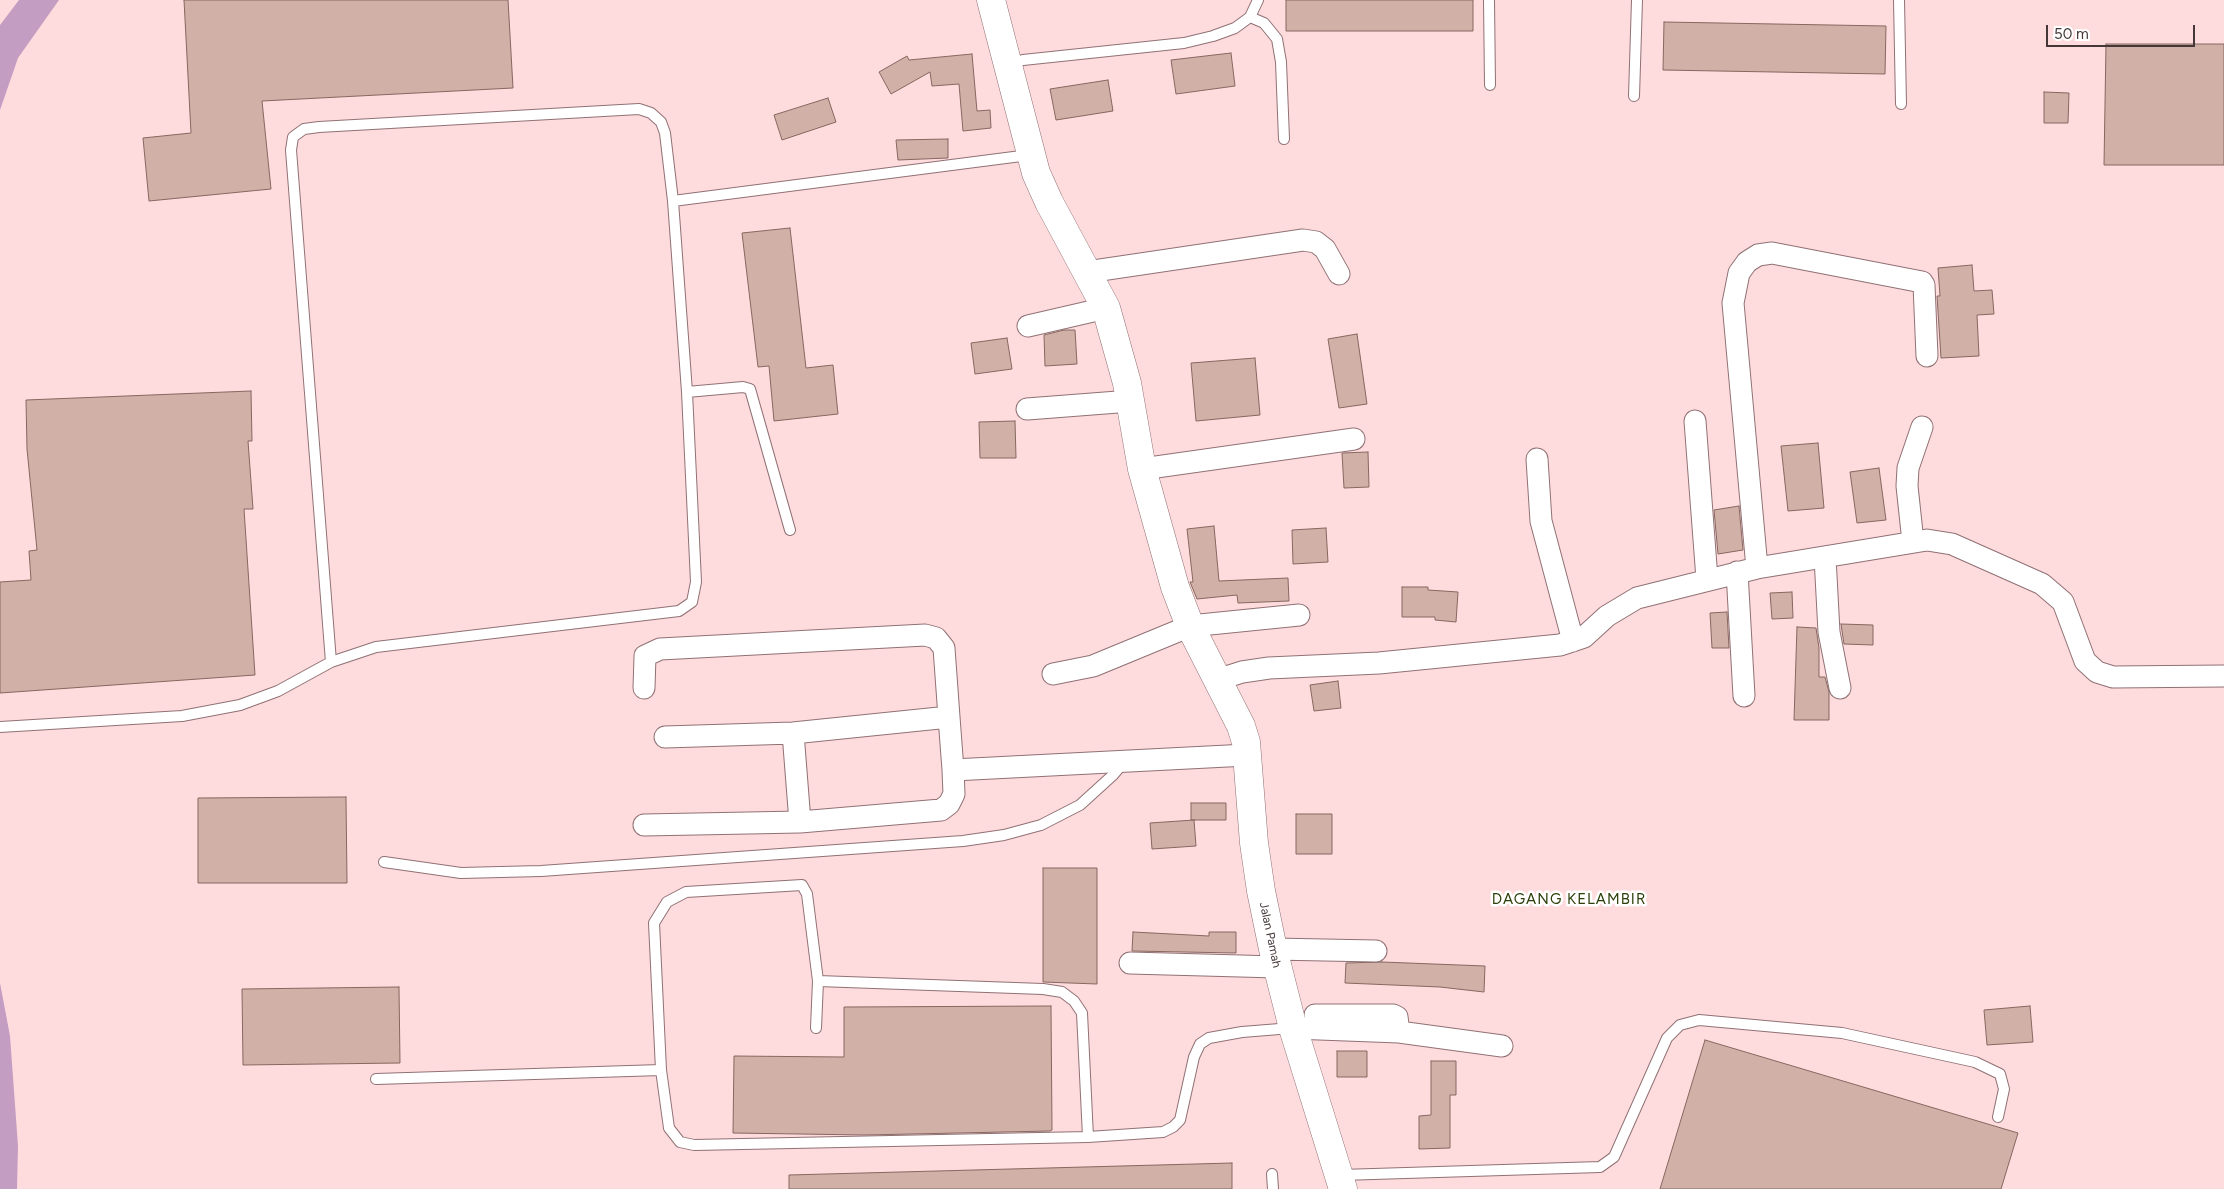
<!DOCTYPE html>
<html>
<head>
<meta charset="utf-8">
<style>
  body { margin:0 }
  #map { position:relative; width:2224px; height:1189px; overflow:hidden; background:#fedbdd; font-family:Figtree,sans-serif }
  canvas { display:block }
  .scale { position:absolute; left:2046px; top:25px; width:149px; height:22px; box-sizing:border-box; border:2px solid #453738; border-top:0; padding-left:6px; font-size:15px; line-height:18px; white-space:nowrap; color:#453738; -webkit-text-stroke:4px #fff; paint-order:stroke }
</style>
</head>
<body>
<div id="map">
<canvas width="2224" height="1189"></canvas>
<div class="scale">50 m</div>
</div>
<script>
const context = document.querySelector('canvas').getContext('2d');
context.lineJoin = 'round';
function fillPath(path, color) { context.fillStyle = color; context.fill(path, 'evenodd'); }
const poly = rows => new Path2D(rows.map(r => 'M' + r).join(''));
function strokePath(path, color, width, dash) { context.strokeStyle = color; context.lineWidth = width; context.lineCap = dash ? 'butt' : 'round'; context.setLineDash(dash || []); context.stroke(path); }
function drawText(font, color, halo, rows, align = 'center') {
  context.font = font + ' Figtree,sans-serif'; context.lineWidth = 5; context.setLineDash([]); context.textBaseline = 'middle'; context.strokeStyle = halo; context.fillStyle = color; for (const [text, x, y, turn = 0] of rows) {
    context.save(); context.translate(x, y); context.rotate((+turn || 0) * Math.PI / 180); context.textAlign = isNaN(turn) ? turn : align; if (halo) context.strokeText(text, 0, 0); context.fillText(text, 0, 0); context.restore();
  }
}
fillPath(poly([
  [19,0,59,0,18,58,0,110,0,25],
  [0,983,10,1036,18,1146,17,1189,0,1189]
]), '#c39dc2');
const building = poly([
  [184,0,508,0,513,88,262,101,271,189,149,201,143,138,191,133,184,0],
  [1286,0,1473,0,1473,31,1286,31,1286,0],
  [1664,22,1886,26,1885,74,1663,70,1664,22],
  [2106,44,2224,44,2224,165,2104,165,2106,44],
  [1231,53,1235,86,1176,94,1171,60,1231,53],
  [972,54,977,111,990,110,991,128,963,131,959,84,932,86,930,72,891,94,879,72,907,56,909,60,972,54],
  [1108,80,1113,111,1056,120,1050,89,1108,80],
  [2044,92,2069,93,2068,123,2044,123,2044,92],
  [828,98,836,122,782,140,774,115,828,98],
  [948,139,948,158,898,160,896,140,948,139],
  [790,228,806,368,833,365,838,414,774,421,769,366,758,367,742,233,790,228],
  [1972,265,1974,291,1992,290,1994,314,1977,315,1979,356,1941,358,1937,296,1940,296,1938,268,1972,265],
  [1064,330,1075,330,1077,364,1045,366,1044,335,1064,330],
  [1357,334,1367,404,1339,408,1328,339,1357,334],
  [1007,338,1012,369,975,374,971,343,1007,338],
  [1255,358,1260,415,1196,421,1191,363,1255,358],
  [251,391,252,441,248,441,253,509,244,509,255,675,0,693,0,582,31,580,29,551,37,550,27,449,26,400,251,391],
  [1015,421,1016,458,980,458,979,422,1015,421],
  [1818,443,1824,508,1788,511,1781,446,1818,443],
  [1368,452,1369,487,1344,488,1342,453,1368,452],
  [1879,468,1886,520,1857,523,1850,472,1879,468],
  [1739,506,1743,550,1718,554,1714,510,1739,506],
  [1214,526,1219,581,1288,578,1289,601,1238,603,1237,595,1197,599,1190,582,1193,582,1187,529,1214,526],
  [1326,528,1328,562,1293,564,1292,530,1326,528],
  [1402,587,1428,587,1428,590,1458,592,1456,622,1435,620,1435,617,1402,617,1402,587],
  [1792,592,1793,618,1772,619,1770,593,1792,592],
  [1727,612,1729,648,1712,648,1710,613,1727,612],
  [1841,624,1873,625,1873,645,1844,644,1841,624],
  [1797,627,1816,628,1819,648,1819,677,1825,677,1829,692,1829,720,1794,720,1797,627],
  [1338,681,1341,708,1314,711,1310,685,1338,681],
  [346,797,347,883,198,883,198,798,346,797],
  [1191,803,1226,803,1226,820,1191,820,1191,803],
  [1296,814,1332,814,1332,854,1296,854,1296,814],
  [1194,820,1196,846,1152,849,1150,823,1194,820],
  [1043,868,1097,868,1097,984,1043,982,1043,868],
  [1133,932,1209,936,1209,932,1236,932,1236,953,1132,951,1133,932],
  [1382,962,1485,966,1484,992,1440,987,1345,983,1346,963,1382,962],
  [399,987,400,1063,243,1065,242,989,399,987],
  [1051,1006,1052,1130,1050,1131,865,1135,733,1133,734,1056,844,1057,844,1007,1051,1006],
  [2030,1006,2033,1042,1987,1045,1984,1010,2030,1006],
  [1705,1040,2018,1133,2001,1189,1660,1189,1705,1040],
  [1337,1051,1367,1051,1367,1077,1337,1077,1337,1051],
  [1431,1061,1456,1061,1456,1095,1450,1095,1450,1148,1419,1149,1419,1116,1431,1115,1431,1061],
  [1232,1163,1232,1189,789,1189,789,1175,1232,1163]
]);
fillPath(building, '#d0b0a7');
strokePath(building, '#856860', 1);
const lane = poly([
  [1489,0,1490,85],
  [1899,0,1901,104],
  [1250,17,1264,23,1277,39,1281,62,1284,139],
  [1009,64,1023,60,1184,43,1213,36,1235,28,1250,17,1258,0],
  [1634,96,1637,0],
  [687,392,743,387,750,389,790,530],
  [331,662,291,150,293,137,304,129,319,127,639,109,651,113,661,122,665,133,673,201],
  [0,727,182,716,240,705,278,691,331,662,376,647,679,611,692,602,696,582,687,392,673,201,1029,155],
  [384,862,461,873,541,871,963,841,1004,835,1041,825,1080,805,1113,775,1124,762],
  [818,981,1043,989,1062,992,1074,1001,1082,1013,1088,1137],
  [816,1028,818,981,807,894,802,885,686,892,667,902,654,923,661,1070,669,1128,680,1142,694,1145,1088,1137,1163,1132,1173,1127,1180,1120,1194,1057,1200,1044,1209,1038,1242,1032,1292,1028],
  [376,1079,661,1070],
  [1272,1174,1273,1189],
  [1341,1175,1600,1167,1614,1157,1667,1038,1680,1025,1699,1020,1842,1033,1975,1062,2000,1074,2004,1089,1998,1117]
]);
const street = poly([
  [1087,272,1303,240,1316,242,1325,249,1339,274],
  [1028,326,1106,308],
  [1027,409,1131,401],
  [1695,421,1707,579],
  [1537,459,1541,521,1573,641],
  [1142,469,1354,439],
  [1913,542,1907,486,1908,468,1922,427],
  [1825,557,1829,632,1840,688],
  [1757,568,1733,303,1739,273,1747,262,1758,255,1772,253,1922,282,1924,285,1927,356],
  [1737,572,1744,696],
  [1053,674,1093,666,1190,626,1299,615],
  [1217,680,1242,672,1269,668,1379,663,1560,645,1584,637,1607,616,1637,598,1757,568,1927,540,1952,544,2042,584,2063,602,2085,661,2097,672,2113,677,2224,676],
  [644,688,645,656,660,649,925,635,936,638,944,648,949,717],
  [793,733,800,822],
  [665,737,793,733,949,717,953,770,1247,755],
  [644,825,800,822,941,810,949,804,954,794,953,770],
  [1273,949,1376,951],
  [1130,963,1277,967],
  [1315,1015,1393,1015,1397,1017,1399,1032],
  [1293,1028,1399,1032,1502,1046]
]);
const secondary = poly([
  [991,0,1036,173,1049,202,1106,308,1127,383,1142,469,1175,587,1190,626,1241,726,1246,742,1254,843,1261,891,1273,949,1293,1028,1343,1189]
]);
strokePath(lane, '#907174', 12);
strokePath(street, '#907174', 23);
strokePath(secondary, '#907174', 29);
strokePath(lane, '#fff', 10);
strokePath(street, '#fff', 21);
strokePath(secondary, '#fff', 28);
drawText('12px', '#453738', '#fff', [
  ["Jalan Pamah",1270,935,78]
]);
context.letterSpacing = '1px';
drawText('15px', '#2d400b', '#fff', [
  ["DAGANG KELAMBIR",1569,900]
]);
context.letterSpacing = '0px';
</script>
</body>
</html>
